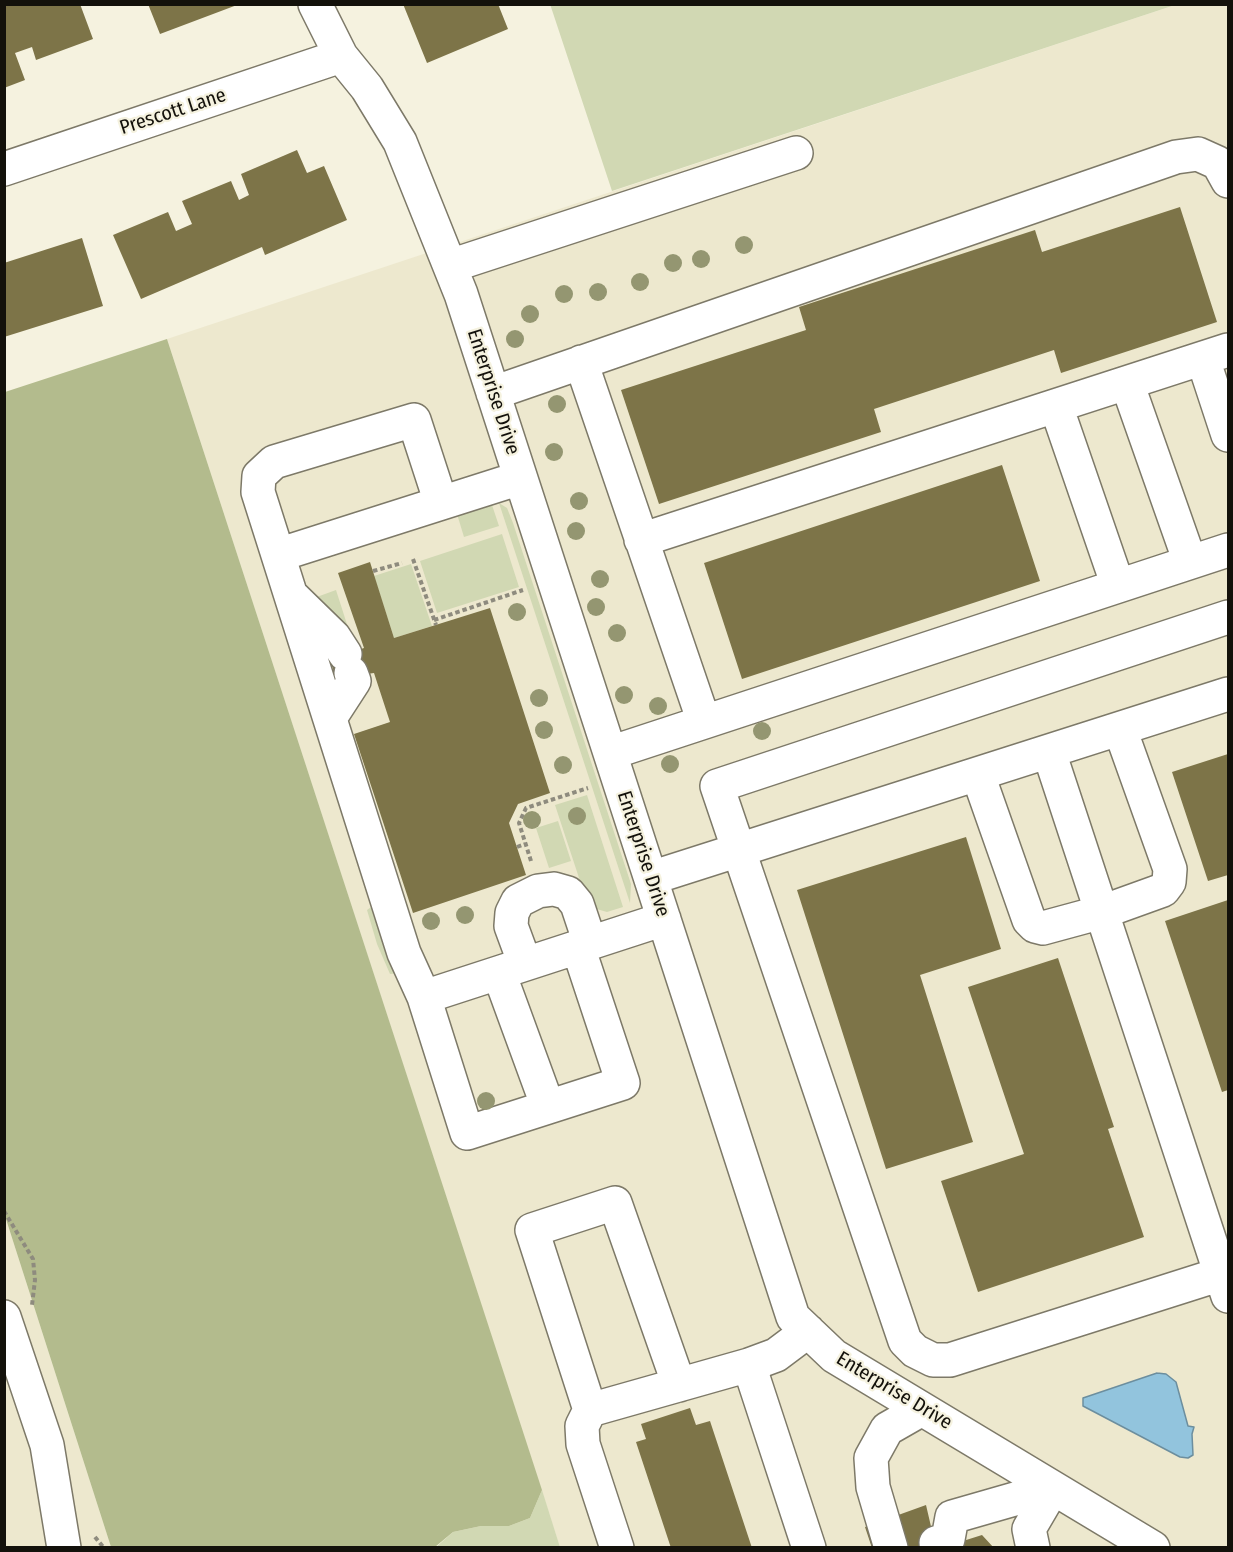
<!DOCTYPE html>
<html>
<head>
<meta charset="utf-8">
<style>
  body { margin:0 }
  #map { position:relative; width:1233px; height:1552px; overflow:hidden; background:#f5f2df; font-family:"Fira Sans Condensed",sans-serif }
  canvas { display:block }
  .frame { position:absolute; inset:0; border:6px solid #13110b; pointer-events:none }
</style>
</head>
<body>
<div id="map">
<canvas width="1233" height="1552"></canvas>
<div class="frame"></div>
</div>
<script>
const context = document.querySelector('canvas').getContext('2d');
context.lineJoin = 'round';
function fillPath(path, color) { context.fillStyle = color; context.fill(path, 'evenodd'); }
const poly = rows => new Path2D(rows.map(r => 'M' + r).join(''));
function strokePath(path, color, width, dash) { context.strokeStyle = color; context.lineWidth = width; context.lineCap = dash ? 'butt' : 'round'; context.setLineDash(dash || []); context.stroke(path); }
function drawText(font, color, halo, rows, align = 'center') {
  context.font = font + ' "Fira Sans Condensed",sans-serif'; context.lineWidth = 4.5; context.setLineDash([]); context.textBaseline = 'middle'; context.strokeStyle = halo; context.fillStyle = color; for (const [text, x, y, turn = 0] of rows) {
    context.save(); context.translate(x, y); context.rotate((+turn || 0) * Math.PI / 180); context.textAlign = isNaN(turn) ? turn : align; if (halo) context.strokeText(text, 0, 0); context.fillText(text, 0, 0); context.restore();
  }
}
fillPath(poly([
  [1175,5,1228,5,1228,1547,560,1547,167,339],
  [5,1216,111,1547,5,1547]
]), '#ede8ce');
fillPath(poly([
  [550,4,1175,4,1175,5,612,191],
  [491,502,499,526,464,537,457,514],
  [499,503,507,508,513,523,631,884,630,903],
  [502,534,519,587,437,613,420,561],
  [411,564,432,626,394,638,374,576],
  [336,590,352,640,314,598],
  [587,795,623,907,607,912,593,908,582,887,555,805],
  [558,821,571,861,549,868,536,828],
  [374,905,399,973,390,974,377,944,367,910],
  [542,1490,560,1547,435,1548,453,1532,481,1526,509,1526,530,1518]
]), '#d1d8b3');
fillPath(poly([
  [167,339,542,1490,530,1518,509,1526,481,1526,453,1532,435,1547,111,1547,5,1216,5,392]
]), '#b3bb8d');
const water = poly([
  [1157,1373,1166,1374,1176,1382,1188,1426,1194,1427,1192,1434,1193,1455,1188,1458,1180,1457,1083,1406,1083,1398,1157,1373]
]);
fillPath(water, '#92c4dd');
strokePath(water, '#6c8e9e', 1.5);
fillPath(poly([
  [4,4,80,4,93,39,36,60,32,47,15,53,25,80,4,88],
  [148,4,237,4,237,5,160,34],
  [403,4,498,4,508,29,427,63],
  [297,150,307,173,324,166,347,220,265,255,262,247,141,299,113,235,168,212,176,231,192,224,182,201,231,181,239,200,249,195,241,174],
  [1180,207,1217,322,1061,373,1054,350,874,409,881,432,659,504,621,390,806,330,799,307,1035,230,1042,252],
  [82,238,103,306,4,337,4,263],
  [1002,465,1040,581,742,679,704,563],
  [370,562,394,638,490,608,550,793,518,804,509,823,526,875,413,913,354,734,390,722,374,673,336,678,330,659,364,648,338,573],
  [1228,754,1228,875,1208,881,1172,772],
  [966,837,1001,949,920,975,973,1142,886,1169,797,890],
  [1228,900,1228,1090,1222,1092,1165,921],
  [1058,958,1114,1127,1108,1129,1144,1237,978,1292,941,1181,1024,1154,968,987],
  [690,1408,696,1425,710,1421,752,1548,671,1548,636,1442,646,1439,641,1424],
  [926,1505,936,1548,872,1548,865,1527],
  [982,1535,994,1548,944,1548,944,1547]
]), '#7d7448');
const minor = poly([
  [315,4,341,56,367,88,400,142,461,294,793,1317,834,1356,1153,1548],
  [4,169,341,56],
  [450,266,796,153],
  [1203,359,1228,435],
  [581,362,704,722],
  [1127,383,1190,562],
  [493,393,1176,157,1198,154,1218,163,1228,181],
  [1056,406,1118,586],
  [520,478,278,555,404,953,424,997,664,919],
  [641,540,1228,350],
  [278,555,258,492,259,476,274,462,414,420,441,503],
  [294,598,334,637,345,654],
  [330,718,354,681,351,673],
  [1049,752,1228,1296],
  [610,753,1228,550],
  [978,775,1029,920,1035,926,1043,928,1102,912,1163,890,1169,882,1170,869,1120,729],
  [651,878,1228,694],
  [525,964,511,926,512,913,518,901,538,891,554,889,568,893,577,904,590,943],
  [499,973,548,1107],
  [424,997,467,1133,623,1083,578,947],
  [1221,1274,950,1360,933,1360,915,1351,905,1341,717,786,1228,617],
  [4,1317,47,1445,64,1548],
  [749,1365,809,1548],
  [590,1410,749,1365,776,1355,808,1331],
  [936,1543,948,1539,952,1517,1053,1488],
  [617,1548,583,1444,582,1426,590,1410,532,1230,615,1203,679,1385],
  [891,1548,873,1487,871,1458,887,1429,922,1409],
  [1033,1548,1029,1529,1053,1488]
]);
strokePath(minor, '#7d7968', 36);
strokePath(poly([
  [413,559,436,625],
  [373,571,402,563],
  [434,620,523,590],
  [517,847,525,844],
  [531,861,519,823,526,808,588,788],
  [4,1211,33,1259,35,1280,32,1305],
  [95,1537,104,1548]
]), '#8e8b7e', 4, [4.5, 3]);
strokePath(minor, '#fff', 33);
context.fillStyle = '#949671';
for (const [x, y] of [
  [744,245],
  [701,259],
  [673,263],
  [640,282],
  [598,292],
  [564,294],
  [530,314],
  [515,339],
  [557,404],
  [554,452],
  [579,501],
  [576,531],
  [600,579],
  [596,607],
  [517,612],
  [617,633],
  [624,695],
  [539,698],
  [658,706],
  [544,730],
  [762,731],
  [670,764],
  [563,765],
  [577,816],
  [532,820],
  [465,915],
  [431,921],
  [486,1101]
]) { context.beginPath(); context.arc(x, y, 9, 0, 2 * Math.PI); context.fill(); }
drawText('20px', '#13110b', '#f5f2df', [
  ["Prescott Lane",173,112,-18],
  ["Enterprise Drive",493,392,72],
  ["Enterprise Drive",643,854,72],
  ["Enterprise Drive",894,1391,31]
]);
</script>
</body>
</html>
